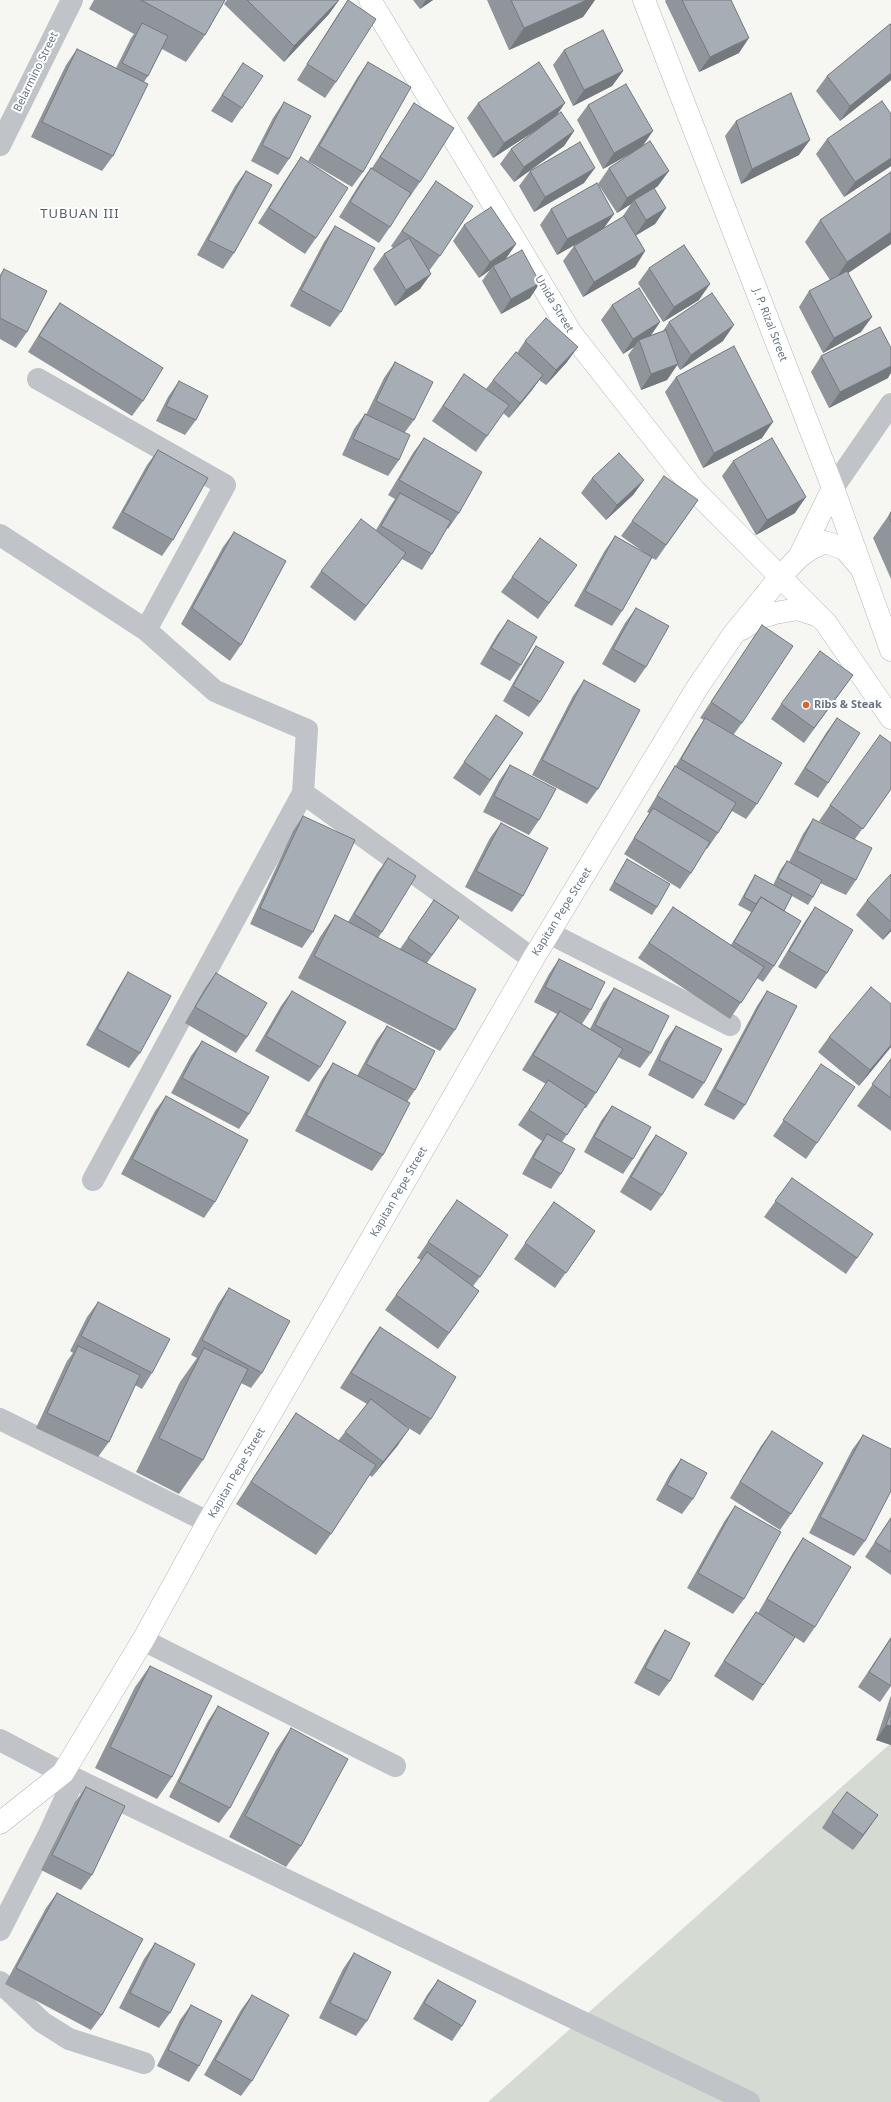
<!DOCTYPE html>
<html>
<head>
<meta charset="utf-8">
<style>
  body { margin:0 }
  canvas { display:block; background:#f6f7f3 }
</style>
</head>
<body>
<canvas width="891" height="2102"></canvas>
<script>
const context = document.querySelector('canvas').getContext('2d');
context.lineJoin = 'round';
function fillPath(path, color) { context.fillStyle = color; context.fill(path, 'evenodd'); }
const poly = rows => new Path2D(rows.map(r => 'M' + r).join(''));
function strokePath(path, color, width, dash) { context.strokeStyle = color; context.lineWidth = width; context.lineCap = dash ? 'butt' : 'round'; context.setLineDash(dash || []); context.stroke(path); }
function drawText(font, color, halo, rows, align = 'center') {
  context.font = font + ' "Noto Sans",sans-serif'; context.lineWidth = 4; context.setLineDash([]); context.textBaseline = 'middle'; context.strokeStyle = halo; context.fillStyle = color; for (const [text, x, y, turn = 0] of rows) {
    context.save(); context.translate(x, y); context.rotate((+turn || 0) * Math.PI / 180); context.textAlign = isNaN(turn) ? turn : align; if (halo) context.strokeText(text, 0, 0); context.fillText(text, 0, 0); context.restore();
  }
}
fillPath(poly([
  [891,1743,891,2102,488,2102]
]), '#d5dbd3');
const secondary = poly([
  [370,0,571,333,695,491,826,623,891,718],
  [644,0,833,488,891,650],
  [799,557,833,488],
  [742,629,759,618,775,613,798,609,819,616],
  [0,1823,63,1773,143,1640,208,1522,533,959,697,688,733,635,780,577,799,557,812,548,825,542,845,549,861,568]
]);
strokePath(secondary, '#b2b7bc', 23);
strokePath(poly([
  [0,145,72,0],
  [38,379,225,485,146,630],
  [833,488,891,404],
  [0,535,146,630,215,691,307,730,303,793,533,959],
  [549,933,730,1025],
  [93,1180,303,793],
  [0,1419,208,1522],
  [143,1640,395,1766],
  [0,1740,63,1773,749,2102],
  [0,1930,48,1836,74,1779],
  [0,1982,42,2022,69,2039,144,2063]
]), '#c0c3c7', 22);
strokePath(secondary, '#fff', 22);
fillPath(poly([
  [94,0,225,0,205,35,186,62,162,49,148,76,144,82,113,156,102,171,31,137,66,65,77,49,116,68,131,38,134,34,89,9],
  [227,0,339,0,329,14,284,62,224,4],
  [348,0,336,82,325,98,297,80,337,16],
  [413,0,433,0,420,9],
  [487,0,595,0,583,17,509,50],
  [666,0,731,0,739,53,699,72,665,1],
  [891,25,891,80,840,121,816,91,827,76],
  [564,50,623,71,612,86,573,106,553,65],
  [368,62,363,172,352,187,308,161,357,78],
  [243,63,242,108,232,123,211,111],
  [284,102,289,159,278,175,251,161,273,118],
  [414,103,420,182,409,198,408,197,390,227,379,243,339,217,360,183,371,168,372,168,404,119],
  [478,103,556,116,574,131,564,146,514,182,500,164,511,149,536,130,493,158,467,118],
  [588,105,643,146,658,186,654,189,666,208,655,224,636,235,645,251,635,267,583,297,563,261,574,246,585,239,557,255,540,225,551,209,614,214,604,228,623,217,623,216,631,204,617,213,598,184,609,168,639,149,603,169,577,120],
  [736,121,799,155,741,184,725,136],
  [827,139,891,166,844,197,816,154],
  [301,157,316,238,305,254,258,223,290,173],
  [246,171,234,253,223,269,197,255,235,186],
  [530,171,584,183,534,212,519,186],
  [891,172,891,244,848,273,861,332,823,353,799,307,809,291,830,280,805,242,820,220],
  [436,181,440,256,429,271,420,289,395,306,373,269,384,254,393,248,391,246],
  [464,225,516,244,506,258,530,298,501,314,482,281,490,270,479,278,453,241],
  [335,226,341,312,330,327,290,306,324,242],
  [649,268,699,300,663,322,638,283],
  [4,269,27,332,16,348,0,339,0,275],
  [60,303,143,401,132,416,28,352,49,318],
  [612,305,660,322,651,335,663,331,669,322,723,341,680,370,677,365,667,380,641,390,628,355,634,347,623,354,601,320],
  [525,341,567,362,546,385,539,380,532,390,509,418,503,413,476,452,432,421,464,374,486,389,493,380,517,353],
  [821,356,888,378,829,408,811,372],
  [395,362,414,420,405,432,399,460,388,476,342,455,354,429,365,414,366,415,384,378],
  [676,377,762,438,703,468,665,392],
  [179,381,196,420,185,435,156,421,168,397],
  [424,438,459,513,448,529,447,528,432,554,422,570,402,559,355,621,310,587,321,571,376,530,389,508,395,499,388,495,413,453],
  [158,450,173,540,162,556,112,528,147,465],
  [733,461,795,513,756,535,722,476],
  [592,478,644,480,633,495,606,520,581,493],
  [698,500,656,560,652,558,622,611,612,626,574,606,604,552,615,536,645,553,621,536,632,521],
  [891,512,891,579,873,538],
  [234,532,241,645,230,661,181,624,223,547],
  [512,577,566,580,538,619,501,592],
  [636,608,646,667,635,683,602,664,625,623],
  [508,620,521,665,510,681,480,664,497,635],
  [762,625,742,723,734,734,757,804,746,819,732,811,718,833,707,849,706,848,691,873,680,889,624,854,649,813,647,812,665,782,675,767,695,733,704,720,700,718],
  [536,646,540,702,529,717,503,701,525,662],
  [853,675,804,743,771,719,781,704],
  [584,680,598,789,587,804,532,775,573,696],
  [496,715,523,733,480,796,453,778],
  [837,718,828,783,818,798,794,784,826,733],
  [510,765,539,820,529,835,483,812,499,781],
  [891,789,855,839,856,880,846,895,820,883,813,897,808,905,792,896,784,911,774,966,763,982,757,978,730,1019,638,958,673,907,731,945,751,912,738,905,750,883,755,875,773,885,781,869,787,861,789,862,803,834,813,819,825,825,819,821,830,805],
  [303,816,313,932,302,948,250,924,293,831],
  [501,823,523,896,512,912,465,887,490,838],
  [388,858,382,932,378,938,400,949,434,900,459,917,427,963,455,1030,440,1051,298,978,320,937,335,915,348,922,377,873],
  [627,859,657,907,652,915,609,890,622,867],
  [891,874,891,931,883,940,856,915,867,900],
  [815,907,827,973,816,989,778,967,804,923],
  [559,959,591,1010,582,1024,590,1029,603,1003,614,988,651,1053,640,1068,618,1057,596,1093,586,1108,584,1108,562,1142,561,1174,551,1189,522,1174,536,1149,542,1141,518,1125,546,1084,522,1070,549,1026,557,1014,534,1002,549,974],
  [128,972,140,1053,129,1068,86,1045,118,988],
  [216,973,247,1037,236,1053,185,1023,205,988],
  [292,991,320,1067,309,1082,255,1051,281,1006],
  [767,991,745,1105,734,1120,704,1105,757,1006],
  [387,1026,415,1090,407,1102,383,1155,372,1171,295,1131,322,1079,333,1063,357,1076,376,1041],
  [676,1026,704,1083,693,1099,648,1075,665,1041],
  [829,1037,891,1047,859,1086,818,1052],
  [202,1041,249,1114,239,1129,171,1093,191,1056],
  [891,1059,891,1131,857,1106],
  [811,1080,817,1143,806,1159,773,1136],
  [166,1096,215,1202,204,1218,121,1174,155,1111],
  [612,1106,633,1159,623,1174,584,1152,601,1121],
  [656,1135,662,1195,651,1211,620,1192,645,1150],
  [792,1178,857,1258,846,1274,764,1217],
  [554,1202,595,1231,555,1288,514,1259],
  [446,1215,480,1277,473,1286,479,1291,438,1349,385,1310,421,1260,417,1258],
  [229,1288,262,1373,251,1388,241,1383,203,1460,179,1494,136,1472,180,1382,197,1358,191,1355,218,1304],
  [98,1302,152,1373,142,1389,135,1385,109,1442,98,1457,36,1428,67,1361,73,1353,70,1351,87,1317],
  [380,1327,431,1419,420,1435,402,1424,398,1445,372,1477,369,1475,331,1534,316,1555,236,1504,281,1435,296,1413,338,1441,345,1432,367,1404,340,1388,369,1342],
  [772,1431,791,1514,780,1530,730,1498,761,1446],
  [863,1435,865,1541,854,1556,809,1533,852,1450],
  [681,1459,693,1499,682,1514,656,1500,670,1474],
  [735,1506,744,1599,733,1614,687,1588,724,1522],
  [891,1517,891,1575,865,1557],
  [803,1538,815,1627,804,1643,793,1636,763,1685,753,1701,714,1676,745,1627,756,1612,758,1613,793,1553],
  [665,1630,670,1681,659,1696,634,1683,655,1645],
  [891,1637,891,1686,880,1702,858,1687],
  [150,1666,172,1777,157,1799,95,1768,135,1687],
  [891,1696,891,1745,876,1740,890,1698],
  [218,1706,230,1808,219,1823,169,1797,208,1721],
  [291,1728,301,1846,286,1867,229,1837,276,1750],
  [86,1787,92,1875,81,1890,41,1870,75,1802],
  [832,1812,878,1815,853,1850,822,1828],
  [57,1893,102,2015,91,2030,5,1984,46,1908],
  [155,1943,170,2013,159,2028,119,2008,144,1959],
  [354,1953,367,2021,356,2036,319,2018,343,1969],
  [438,1980,462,2026,452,2041,413,2019,427,1995],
  [252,1995,252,2081,241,2096,204,2075,241,2010],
  [191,2005,199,2066,189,2082,157,2066,180,2020]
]), '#8f959b');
fillPath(poly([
  [339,0,329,14,284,62,294,46],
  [426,0,433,0,420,9],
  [587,0,595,0,583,17,509,50,524,28],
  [749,38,739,53,699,72,710,57],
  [623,71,612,86,573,106,584,90],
  [891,73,891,80,840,121,850,106],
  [565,103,555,118,493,158,504,143],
  [574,131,564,146,514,182,524,167],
  [653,131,642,147,603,169,614,153],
  [810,140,799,155,741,184,752,169],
  [891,158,891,166,844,197,855,182],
  [595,168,584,183,534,212,545,197],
  [669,171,658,186,634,202,634,200,631,204,617,213,627,198],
  [666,208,655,224,635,236,646,220],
  [614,214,603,229,557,255,567,239],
  [891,232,891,244,832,284,847,262],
  [516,244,505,260,493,266,490,270,479,278,490,262],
  [645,251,635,267,583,297,594,282],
  [431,274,420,289,395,306,406,290],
  [540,283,530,298,501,314,511,299],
  [710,284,699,300,663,322,674,307],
  [872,317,861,332,823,353,834,338],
  [660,322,649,338,639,340,634,347,623,354,633,339],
  [734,325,723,341,680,370,691,355],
  [578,347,567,362,546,385,556,370],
  [678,364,667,380,641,390,651,374],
  [891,366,891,373,888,378,829,408,840,392],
  [543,375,532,390,509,418,520,403],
  [773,422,762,438,703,468,714,453],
  [644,480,633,495,606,520,617,505],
  [806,497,795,513,756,535,767,520],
  [406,553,395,568,355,621,366,606],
  [891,928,891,931,883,940],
  [891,1045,891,1047,859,1086,870,1070],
  [409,1429,398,1445,372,1477,383,1462],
  [886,1725,891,1726,891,1745,876,1740],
  [878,1815,867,1831,853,1850,863,1835]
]), '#74797e');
const building = poly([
  [141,0,225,0,205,35,141,0],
  [247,0,339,0,294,46,247,0],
  [348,0,376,19,336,82,307,64,348,0],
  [511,0,587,0,524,28,511,0],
  [682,0,731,0,749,38,710,57,682,0],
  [142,23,168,36,148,76,122,63,142,23],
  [890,24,891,25,891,73,850,106,827,76,890,24],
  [603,30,623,71,584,90,564,50,603,30],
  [77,49,148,84,113,156,42,122,77,49],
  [368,62,411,87,363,172,319,146,368,62],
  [539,62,565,103,504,143,478,103,539,62],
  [243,63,263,76,242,108,222,95,243,63],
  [626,84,653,131,614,153,588,105,626,84],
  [791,93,810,140,752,169,736,121,791,93],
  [882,101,891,114,891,158,855,182,827,139,882,101],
  [284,102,311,116,289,159,262,145,284,102],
  [414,103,454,128,420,182,380,157,414,103],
  [561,112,574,131,524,167,511,149,561,112],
  [650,141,669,171,627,198,609,168,650,141],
  [580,142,595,168,545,197,530,171,580,142],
  [301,157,348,188,316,238,269,208,301,157],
  [371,168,411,193,390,227,350,202,371,168],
  [246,171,272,185,234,253,208,240,246,171],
  [891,172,891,232,847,262,820,220,891,172],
  [436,181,473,206,440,256,402,231,436,181],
  [597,183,614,214,567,239,551,209,597,183],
  [654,188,666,208,646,220,634,200,654,188],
  [491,207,516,244,490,262,464,225,491,207],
  [624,216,645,251,594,282,574,246,624,216],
  [335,226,375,248,341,312,301,290,335,226],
  [409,238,431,274,406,290,384,254,409,238],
  [684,245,710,284,674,307,649,268,684,245],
  [522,250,540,283,511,299,493,266,522,250],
  [4,269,47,291,27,332,0,318,0,277,4,269],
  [847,271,872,317,834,338,809,291,847,271],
  [639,288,660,322,633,339,612,305,639,288],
  [712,293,734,325,691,355,669,322,712,293],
  [60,303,163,368,143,401,39,336,60,303],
  [546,318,578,347,556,370,525,341,546,318],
  [880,327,891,348,891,366,840,392,821,356,880,327],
  [666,330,678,364,651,374,639,340,666,330],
  [734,346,773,422,714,453,676,377,734,346],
  [516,352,543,375,520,403,493,380,516,352],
  [395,362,433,382,414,420,376,401,395,362],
  [464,374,509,405,487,436,443,406,464,374],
  [179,381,208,396,196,420,166,406,179,381],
  [365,414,410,435,399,460,353,439,365,414],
  [424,438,482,472,459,513,399,480,424,438],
  [772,438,806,497,767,520,733,461,772,438],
  [158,450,208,478,173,540,123,512,158,450],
  [619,453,644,480,617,505,592,478,619,453],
  [664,476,698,500,666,545,632,521,664,476],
  [400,493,451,521,432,554,381,526,400,493],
  [891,512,891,522,889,516,891,512],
  [361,519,406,553,366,606,321,571,361,519],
  [234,532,286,561,241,645,192,608,234,532],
  [615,536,652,557,622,611,585,591,615,536],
  [540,538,577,565,549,603,512,577,540,538],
  [636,608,669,626,646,667,613,649,636,608],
  [508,620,537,637,521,665,491,648,508,620],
  [762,625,793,646,742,723,711,702,762,625],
  [536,646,564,662,540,702,513,686,536,646],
  [820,651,853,675,814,728,781,704,820,651],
  [584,680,640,710,598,789,542,760,584,680],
  [496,715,523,733,490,780,464,762,496,715],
  [705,718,782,763,757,804,681,759,705,718],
  [837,718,860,733,828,783,805,768,837,718],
  [880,735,891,743,891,789,863,829,830,805,880,735],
  [510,765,556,789,539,820,494,796,510,765],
  [675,766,736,803,718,833,657,796,675,766],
  [653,808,710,842,691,873,634,838,653,808],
  [303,816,355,840,313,932,260,908,303,816],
  [813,819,872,848,856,880,797,851,813,819],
  [501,823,548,848,523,896,476,871,501,823],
  [388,858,416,876,382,932,354,914,388,858],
  [627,859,670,884,657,907,614,882,627,859],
  [787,861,822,880,813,897,778,878,787,861],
  [891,874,891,922,867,900,891,874],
  [755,875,792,895,784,911,761,897,756,904,744,897,755,875],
  [761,897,801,921,774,966,734,942,761,897],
  [434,900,459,917,432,955,408,938,434,900],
  [673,907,764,967,741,1003,649,943,673,907],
  [815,907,853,930,827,973,789,951,815,907],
  [335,915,476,989,455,1030,314,956,335,915],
  [559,959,605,982,591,1010,545,987,559,959],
  [128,972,171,996,140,1053,97,1029,128,972],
  [216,973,267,1003,247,1037,195,1007,216,973],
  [871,987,891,1004,891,1045,870,1070,829,1037,871,987],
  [614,988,669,1016,651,1053,595,1025,614,988],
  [292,991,346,1022,320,1067,266,1036,292,991],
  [767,991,797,1006,745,1105,715,1089,767,991],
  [560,1011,623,1049,596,1093,533,1055,560,1011],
  [387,1026,435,1051,415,1090,366,1064,387,1026],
  [676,1026,722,1049,704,1083,659,1060,676,1026],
  [202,1041,269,1077,249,1114,182,1078,202,1041],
  [891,1059,891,1098,872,1084,891,1059],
  [333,1063,410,1103,383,1155,306,1115,333,1063],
  [821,1064,855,1087,817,1143,783,1120,821,1064],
  [548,1080,586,1105,567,1135,529,1110,548,1080],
  [166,1096,248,1140,215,1202,132,1159,166,1096],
  [612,1106,651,1127,633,1159,594,1137,612,1106],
  [547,1134,575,1149,561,1174,533,1158,547,1134],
  [656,1135,687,1153,662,1195,631,1177,656,1135],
  [792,1178,873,1234,857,1258,775,1201,792,1178],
  [457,1200,508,1235,480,1277,428,1242,457,1200],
  [554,1202,595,1231,566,1273,525,1243,554,1202],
  [427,1252,479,1291,449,1333,396,1295,427,1252],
  [229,1288,290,1321,262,1373,202,1340,229,1288],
  [98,1302,170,1339,152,1373,81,1336,98,1302],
  [380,1327,456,1377,431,1419,351,1373,380,1327],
  [78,1346,140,1375,109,1442,47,1413,78,1346],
  [204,1348,248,1369,203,1460,159,1438,204,1348],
  [371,1399,409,1429,383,1462,345,1432,371,1399],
  [296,1413,376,1465,331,1534,251,1482,296,1413],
  [772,1431,823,1463,791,1514,740,1482,772,1431],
  [863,1435,891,1449,891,1491,865,1541,820,1517,863,1435],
  [681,1459,707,1473,693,1499,667,1485,681,1459],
  [735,1506,781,1532,744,1599,698,1573,735,1506],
  [891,1518,891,1552,875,1542,891,1518],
  [803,1538,851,1567,815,1627,767,1599,803,1538],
  [756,1612,795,1637,763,1685,724,1661,756,1612],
  [665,1630,690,1643,670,1681,645,1668,665,1630],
  [891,1638,891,1686,869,1672,891,1638],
  [150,1666,212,1696,172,1777,110,1747,150,1666],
  [218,1706,269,1733,230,1808,179,1782,218,1706],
  [891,1711,891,1726,886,1725,891,1711],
  [291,1728,348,1759,301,1846,245,1816,291,1728],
  [86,1787,125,1806,92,1875,52,1855,86,1787],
  [847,1792,878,1815,863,1835,832,1812,847,1792],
  [57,1893,143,1939,102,2015,16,1968,57,1893],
  [155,1943,195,1964,170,2013,130,1993,155,1943],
  [354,1953,391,1972,367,2021,330,2003,354,1953],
  [438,1980,476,2001,462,2026,424,2003,438,1980],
  [252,1995,289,2015,252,2081,215,2060,252,1995],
  [191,2005,222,2021,199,2066,168,2050,191,2005]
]);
fillPath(building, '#a6adb4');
strokePath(building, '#74797e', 1);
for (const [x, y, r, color] of [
  [806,705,4,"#dc632e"]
]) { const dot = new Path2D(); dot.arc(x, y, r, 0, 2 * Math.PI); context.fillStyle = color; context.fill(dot); strokePath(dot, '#fff', 1.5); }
drawText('11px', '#677483', '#fff', [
  ["Belarmino Street",36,72,-64],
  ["Unida Street",554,304,59],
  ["J. P. Rizal Street",770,325,69],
  ["Kapitan Pepe Street",562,912,-58],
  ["Kapitan Pepe Street",399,1192,-60],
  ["Kapitan Pepe Street",237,1473,-60]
]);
drawText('bold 11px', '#677483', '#fff', [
  ["Ribs & Steak",814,705]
], 'left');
context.letterSpacing = '1px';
drawText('13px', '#545e69', '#fff', [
  ["TUBUAN III",80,214]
]);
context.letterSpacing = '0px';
</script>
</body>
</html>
